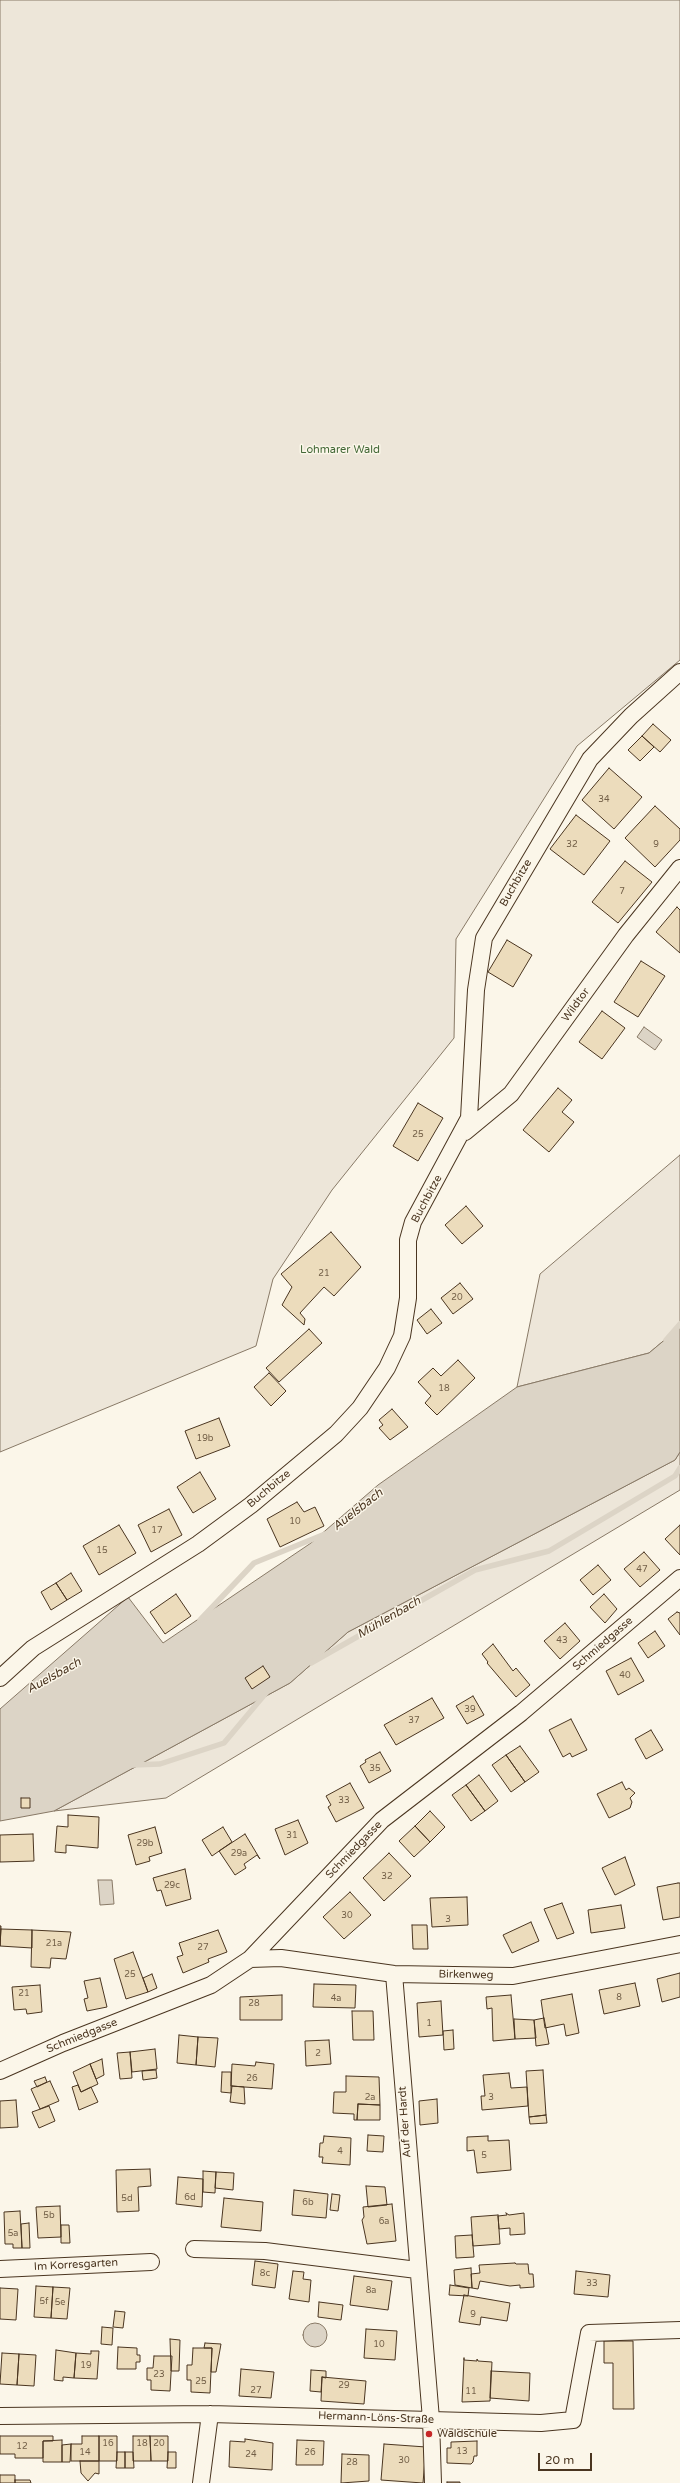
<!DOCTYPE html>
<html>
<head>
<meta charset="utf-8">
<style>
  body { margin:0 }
  #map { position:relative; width:680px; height:2483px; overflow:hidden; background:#fbf6e9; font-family:"Varela Round",sans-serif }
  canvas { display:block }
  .scale { position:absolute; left:538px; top:2453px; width:54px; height:18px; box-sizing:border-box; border:2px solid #4a3520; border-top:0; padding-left:5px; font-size:12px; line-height:14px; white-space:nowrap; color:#4a3520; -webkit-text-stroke:3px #fbf6e9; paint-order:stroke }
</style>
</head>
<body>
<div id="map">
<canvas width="680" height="2483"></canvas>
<div class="scale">20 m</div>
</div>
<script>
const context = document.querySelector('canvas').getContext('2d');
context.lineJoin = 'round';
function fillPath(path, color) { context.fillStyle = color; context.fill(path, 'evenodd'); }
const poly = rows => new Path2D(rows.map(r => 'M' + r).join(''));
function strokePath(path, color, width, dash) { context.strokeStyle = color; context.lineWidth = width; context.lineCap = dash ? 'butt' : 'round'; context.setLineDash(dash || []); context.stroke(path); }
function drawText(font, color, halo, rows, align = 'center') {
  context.font = font + ' "Varela Round",sans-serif'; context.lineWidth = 3; context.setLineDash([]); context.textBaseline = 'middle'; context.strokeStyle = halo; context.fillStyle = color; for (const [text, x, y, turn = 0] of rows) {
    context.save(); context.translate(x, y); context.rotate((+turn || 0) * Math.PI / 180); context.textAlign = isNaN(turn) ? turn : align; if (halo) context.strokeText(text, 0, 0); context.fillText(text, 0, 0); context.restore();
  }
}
const green = poly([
  [0,0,680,0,680,660,577,746,456,939,454,1038,332,1190,273,1279,256,1346,0,1452,0,0],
  [680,1155,680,1327,649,1353,517,1387,540,1274,680,1155],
  [680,1452,680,1490,166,1798,54,1811,290,1683,348,1632,675,1460,680,1452]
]);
fillPath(green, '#ede6d9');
strokePath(green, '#887966', 1);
const water = poly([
  [644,1027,662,1040,655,1050,637,1037,644,1027],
  [680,1327,680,1452,675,1460,348,1632,290,1683,54,1811,0,1821,0,1709,128,1597,163,1643,311,1543,378,1485,517,1387,649,1353,680,1327],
  [98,1880,112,1880,114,1904,100,1905,98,1880],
  '303 2335a12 12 0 1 1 24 0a12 12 0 1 1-24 0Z'
]);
fillPath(water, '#dcd4c6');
strokePath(water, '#887966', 1);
strokePath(poly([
  [666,1340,680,1324],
  [200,1620,254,1563,325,1534],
  [311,1663,475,1570,549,1551,675,1476,680,1468],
  [133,1765,160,1764,224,1743,266,1693]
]), '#dcd4c6', 5.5);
const building = poly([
  [653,724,671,740,660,752,642,736,653,724],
  [642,736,654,747,640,761,628,750,642,736],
  [609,768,642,797,614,829,582,800,609,768],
  [655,806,680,829,680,840,655,867,625,838,655,806],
  [576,815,610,841,584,875,550,849,576,815],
  [625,861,652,882,618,923,592,902,625,861],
  [677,907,680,910,680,953,656,932,677,907],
  [507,940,532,955,513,987,488,972,507,940],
  [641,961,665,976,638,1017,614,1002,641,961],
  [602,1011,625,1028,602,1059,579,1042,602,1011],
  [558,1088,572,1100,562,1112,574,1122,549,1152,523,1130,558,1088],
  [418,1103,443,1118,418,1161,393,1146,418,1103],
  [466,1206,483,1226,462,1244,445,1225,466,1206],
  [331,1232,361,1267,334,1296,324,1287,300,1313,305,1319,304,1325,282,1305,292,1287,281,1274,331,1232],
  [460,1283,473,1299,453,1314,441,1298,460,1283],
  [431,1309,442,1323,427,1334,417,1320,431,1309],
  [309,1329,322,1343,279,1382,266,1368,309,1329],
  [458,1360,475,1378,437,1415,425,1403,431,1396,418,1382,433,1368,441,1376,458,1360],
  [269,1373,286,1391,271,1406,254,1387,269,1373],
  [392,1409,408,1427,390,1440,379,1428,383,1425,379,1420,392,1409],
  [219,1418,230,1446,196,1459,185,1431,219,1418],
  [200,1472,216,1499,193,1513,177,1487,200,1472],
  [297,1502,304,1512,315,1507,324,1526,280,1547,267,1519,297,1502],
  [169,1509,182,1535,151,1552,138,1525,169,1509],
  [119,1525,136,1553,99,1575,83,1546,119,1525],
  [680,1525,680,1555,665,1539,680,1525],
  [644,1552,660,1570,640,1587,624,1569,644,1552],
  [598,1565,611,1580,593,1595,580,1580,598,1565],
  [71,1573,82,1591,67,1600,56,1583,71,1573],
  [56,1583,67,1600,51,1610,41,1592,56,1583],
  [176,1594,191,1616,165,1634,150,1612,176,1594],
  [604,1594,617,1609,605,1623,590,1607,604,1594],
  [677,1612,680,1613,680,1635,668,1619,677,1612],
  [565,1623,580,1641,560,1659,544,1641,565,1623],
  [655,1631,665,1646,648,1658,638,1643,655,1631],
  [493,1644,513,1671,516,1668,530,1685,516,1697,487,1663,488,1662,482,1654,493,1644],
  [631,1658,644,1681,618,1695,606,1671,631,1658],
  [263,1666,270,1677,252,1689,245,1678,263,1666],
  [473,1696,484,1715,467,1724,456,1706,473,1696],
  [432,1698,444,1718,396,1745,384,1725,432,1698],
  [571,1719,587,1750,572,1757,570,1753,563,1757,549,1730,571,1719],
  [651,1730,663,1750,646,1759,635,1739,651,1730],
  [520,1746,539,1772,525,1782,506,1755,520,1746],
  [380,1752,391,1771,369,1783,360,1766,366,1762,365,1760,380,1752],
  [506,1755,525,1782,511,1792,492,1765,506,1755],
  [479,1775,498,1801,485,1811,466,1785,479,1775],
  [622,1782,626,1790,629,1788,635,1793,630,1798,632,1802,630,1808,609,1818,597,1794,622,1782],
  [350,1783,364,1808,336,1822,328,1807,331,1805,326,1796,350,1783],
  [466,1785,485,1811,471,1821,452,1795,466,1785],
  [21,1798,30,1798,30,1808,21,1808,21,1798],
  [430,1811,445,1827,430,1842,415,1826,430,1811],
  [68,1815,99,1817,98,1848,66,1845,66,1853,55,1852,57,1826,68,1827,68,1815],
  [298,1820,308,1843,285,1855,275,1829,298,1820],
  [415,1826,430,1842,414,1857,399,1841,415,1826],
  [155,1827,162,1853,149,1857,150,1861,136,1865,128,1835,155,1827],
  [223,1827,232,1842,212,1856,202,1840,223,1827],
  [33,1834,34,1861,0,1862,0,1835,33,1834],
  [245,1834,260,1859,257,1855,244,1864,246,1868,235,1875,219,1851,245,1834],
  [389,1853,411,1876,384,1901,363,1878,389,1853],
  [625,1857,635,1885,615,1895,602,1868,625,1857],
  [185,1869,191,1899,166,1906,161,1890,157,1891,153,1878,185,1869],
  [678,1883,680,1883,680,1917,663,1920,657,1887,678,1883],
  [350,1892,371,1915,344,1939,323,1917,350,1892],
  [467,1897,468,1925,432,1927,430,1898,467,1897],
  [562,1903,574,1933,557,1939,544,1909,562,1903],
  [621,1905,625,1928,591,1933,588,1910,621,1905],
  [531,1922,539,1941,512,1953,503,1935,531,1922],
  [412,1925,427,1925,428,1949,413,1949,412,1925],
  [0,1926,1,1926,0,1946,0,1926],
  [1,1929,32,1930,32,1948,0,1946,1,1929],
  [32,1930,71,1932,66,1959,51,1958,50,1968,31,1967,32,1930],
  [218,1930,227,1952,208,1959,209,1962,183,1973,177,1957,183,1955,179,1943,218,1930],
  [133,1952,148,1992,126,1999,114,1959,133,1952],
  [680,1973,680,1997,662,2002,657,1979,680,1973],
  [152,1974,157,1988,148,1992,143,1978,152,1974],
  [100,1978,107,2007,87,2011,84,1999,88,1998,84,1981,100,1978],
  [635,1983,640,2006,604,2014,599,1990,635,1983],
  [314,1984,356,1985,355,2008,313,2007,314,1984],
  [40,1985,42,2012,27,2014,26,2009,14,2010,12,1987,40,1985],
  [572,1994,579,2033,566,2036,564,2024,545,2028,541,2000,572,1994],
  [282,1995,282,2020,240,2020,240,1997,282,1995],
  [511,1995,515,2039,493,2041,492,2008,487,2009,486,1997,511,1995],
  [441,2001,443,2035,419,2037,417,2003,441,2001],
  [352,2011,373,2011,374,2040,353,2040,352,2011],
  [544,2018,549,2044,536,2046,534,2020,544,2018],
  [514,2019,534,2020,536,2038,515,2039,514,2019],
  [453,2030,454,2049,444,2050,443,2031,453,2030],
  [179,2035,198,2037,196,2065,177,2063,179,2035],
  [198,2037,218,2038,215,2067,196,2065,198,2037],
  [329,2040,331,2064,306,2066,305,2041,329,2040],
  [155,2049,157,2069,132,2072,130,2052,155,2049],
  [130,2052,132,2078,120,2079,117,2053,130,2052],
  [102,2059,104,2075,96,2079,90,2064,102,2059],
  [256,2062,274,2064,272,2089,231,2086,232,2064,255,2066,256,2062],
  [90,2064,98,2084,81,2092,73,2072,90,2064],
  [156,2070,157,2078,143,2080,142,2071,156,2070],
  [543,2070,546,2115,529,2117,526,2071,543,2070],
  [222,2072,231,2072,231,2093,221,2092,222,2072],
  [509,2073,511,2088,527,2087,528,2106,482,2110,481,2096,485,2096,483,2075,509,2073],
  [346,2076,379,2077,380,2105,358,2104,357,2120,354,2120,354,2114,333,2113,334,2092,346,2092,346,2076],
  [45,2077,47,2082,37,2087,34,2081,45,2077],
  [50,2081,59,2101,40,2109,31,2089,50,2081],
  [78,2085,81,2092,91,2087,98,2102,79,2110,72,2087,78,2085],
  [232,2086,244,2087,245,2104,230,2102,232,2086],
  [437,2099,438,2123,420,2125,419,2101,437,2099],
  [16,2100,18,2127,0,2128,0,2101,16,2100],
  [358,2104,380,2105,380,2120,357,2120,358,2104],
  [49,2106,55,2121,39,2128,32,2112,49,2106],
  [546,2115,547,2123,530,2124,529,2117,546,2115],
  [368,2135,384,2136,383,2152,367,2151,368,2135],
  [324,2136,351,2138,350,2165,322,2163,323,2157,319,2157,320,2143,323,2143,324,2136],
  [488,2136,488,2141,509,2140,511,2170,477,2173,474,2150,467,2151,467,2137,488,2136],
  [150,2169,151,2186,138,2187,139,2211,117,2212,116,2170,150,2169],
  [203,2171,216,2172,215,2193,203,2192,203,2171],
  [216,2172,234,2173,233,2190,215,2188,216,2172],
  [178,2177,203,2179,202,2207,176,2204,178,2177],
  [366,2186,385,2187,387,2205,368,2207,366,2186],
  [294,2190,328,2194,326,2218,292,2215,294,2190],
  [332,2194,340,2195,338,2211,330,2210,332,2194],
  [224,2198,263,2202,261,2231,221,2227,224,2198],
  [392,2204,396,2241,367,2244,362,2220,364,2217,363,2207,392,2204],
  [60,2206,61,2237,38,2238,36,2207,60,2206],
  [20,2211,22,2248,13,2248,13,2244,5,2244,4,2212,20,2211],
  [506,2213,509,2215,524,2213,525,2234,510,2235,510,2228,499,2229,498,2216,507,2215,506,2213],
  [498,2215,500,2244,473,2246,471,2217,498,2215],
  [29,2223,30,2248,22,2248,21,2224,29,2223],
  [61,2225,69,2225,70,2243,61,2243,61,2225],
  [472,2235,474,2257,456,2258,455,2236,472,2235],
  [255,2261,278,2264,275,2288,252,2285,255,2261],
  [515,2263,516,2264,528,2264,529,2274,533,2274,534,2287,520,2288,520,2285,510,2286,480,2281,478,2289,472,2288,471,2274,480,2273,479,2265,515,2263],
  [471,2268,472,2288,455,2285,454,2270,471,2268],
  [293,2271,304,2272,303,2279,311,2280,309,2302,289,2299,293,2271],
  [576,2271,610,2275,608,2297,574,2294,576,2271],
  [354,2276,392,2281,388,2310,350,2305,354,2276],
  [450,2285,469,2288,468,2296,449,2295,450,2285],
  [36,2286,53,2287,51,2318,34,2317,36,2286],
  [53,2287,70,2288,67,2319,51,2318,53,2287],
  [0,2288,18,2289,16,2320,0,2319,0,2288],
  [464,2295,510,2303,507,2321,481,2317,480,2325,459,2322,464,2295],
  [319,2302,343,2305,341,2320,318,2317,319,2302],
  [115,2311,125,2312,123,2328,113,2327,115,2311],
  [102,2327,113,2328,112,2345,101,2344,102,2327],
  [366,2329,397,2331,395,2360,364,2358,366,2329],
  [170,2339,180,2340,179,2371,171,2371,170,2339],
  [604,2341,633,2341,634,2409,613,2409,613,2363,604,2363,604,2341],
  [205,2343,221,2344,216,2372,211,2372,212,2348,204,2348,205,2343],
  [118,2347,137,2348,137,2355,140,2355,140,2362,136,2362,136,2369,117,2369,118,2347],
  [193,2348,212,2348,210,2393,191,2392,191,2380,187,2380,187,2365,192,2365,193,2348],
  [56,2350,76,2353,74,2378,63,2377,63,2381,54,2380,56,2350],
  [91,2351,99,2351,97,2379,74,2378,76,2353,91,2354,91,2351],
  [2,2353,19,2354,17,2385,0,2384,2,2353],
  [19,2354,36,2355,34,2386,17,2385,19,2354],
  [154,2356,172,2356,170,2391,151,2390,151,2380,147,2380,147,2368,153,2368,154,2356],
  [464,2358,464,2360,477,2361,477,2359,478,2361,492,2362,490,2401,462,2402,464,2358],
  [241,2369,274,2372,271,2398,239,2396,241,2369],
  [311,2370,326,2371,326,2378,322,2377,321,2392,310,2391,311,2370],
  [491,2371,530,2373,529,2401,490,2398,491,2371],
  [322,2377,366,2381,364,2404,321,2401,322,2377],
  [0,2436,53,2436,53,2441,43,2441,43,2458,15,2458,15,2454,0,2454,0,2436],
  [82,2436,99,2436,99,2461,71,2461,71,2444,82,2444,82,2436],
  [99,2436,117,2436,117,2461,99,2461,99,2436],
  [133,2436,150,2436,151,2461,133,2461,133,2436],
  [150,2436,168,2436,168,2461,151,2461,150,2436],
  [245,2439,273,2443,272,2470,229,2467,230,2441,245,2442,245,2439],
  [62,2440,62,2462,43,2462,43,2441,62,2440],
  [297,2440,324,2441,323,2465,296,2465,297,2440],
  [477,2441,477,2456,474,2456,473,2462,471,2464,447,2463,447,2448,451,2448,451,2442,477,2441],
  [71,2444,70,2462,62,2462,62,2445,71,2444],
  [384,2444,426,2447,423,2483,381,2480,384,2444],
  [117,2452,125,2452,125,2468,116,2468,117,2452],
  [125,2452,133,2452,134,2468,125,2468,125,2452],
  [168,2452,176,2452,176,2468,167,2468,168,2452],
  [342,2454,369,2455,369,2481,341,2483,342,2454],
  [80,2461,99,2461,99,2474,95,2473,88,2481,81,2473,80,2461],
  [0,2475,15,2475,15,2483,0,2483,0,2475],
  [15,2480,30,2480,31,2483,15,2483,15,2480],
  [447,2482,460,2482,460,2483,447,2483,447,2482]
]);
fillPath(building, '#ecdcbc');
strokePath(building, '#4a3520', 1);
const minor = poly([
  [465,1132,511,1094,626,935,680,868],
  [0,1678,33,1648,198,1544,251,1505,336,1434,360,1408,387,1368,402,1336,408,1298,408,1240,413,1222,469,1118,476,990,484,938,590,759,631,716,680,672],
  [250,1959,281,1958,394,1974,513,1976,680,1944],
  [394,1974,431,2419,433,2483],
  [0,2071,63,2043,211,1985,250,1959,382,1820,521,1713,680,1578],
  [194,2249,265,2251,417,2270],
  [0,2269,151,2262],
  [0,2416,210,2414,541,2423,573,2420,589,2333,680,2330],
  [201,2483,210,2414]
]);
strokePath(minor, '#4a3520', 18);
strokePath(minor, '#fbf6e9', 16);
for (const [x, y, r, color] of [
  [429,2434,4,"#c62828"]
]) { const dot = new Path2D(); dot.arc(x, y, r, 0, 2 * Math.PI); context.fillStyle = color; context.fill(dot); strokePath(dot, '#fbf6e9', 1.5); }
drawText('9px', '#725f47', null, [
  ["34",604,800],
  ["32",572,845],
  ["9",656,845],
  ["7",622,892],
  ["25",418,1135],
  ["21",324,1274],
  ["20",457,1298],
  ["18",444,1389],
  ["19b",205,1439],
  ["10",295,1522],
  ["17",157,1531],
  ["15",102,1551],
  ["47",642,1570],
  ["43",562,1641],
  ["40",625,1676],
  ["39",470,1710],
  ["37",414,1721],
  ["35",375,1769],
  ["33",344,1801],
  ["31",292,1836],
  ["29b",145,1844],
  ["29a",239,1854],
  ["32",387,1877],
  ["29c",172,1886],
  ["30",347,1916],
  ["3",448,1920],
  ["21a",54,1944],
  ["27",203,1948],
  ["25",130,1975],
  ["21",24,1994],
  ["8",619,1998],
  ["4a",336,1999],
  ["28",254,2004],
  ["1",429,2024],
  ["2",318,2054],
  ["26",252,2079],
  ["2a",370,2098],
  ["3",491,2098],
  ["4",340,2152],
  ["5",484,2156],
  ["6d",190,2198],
  ["5d",127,2199],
  ["6b",308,2203],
  ["5b",49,2216],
  ["6a",384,2222],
  ["5a",13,2234],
  ["8c",265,2274],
  ["33",592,2284],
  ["8a",371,2291],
  ["5f",44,2302],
  ["5e",60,2303],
  ["9",473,2315],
  ["10",379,2345],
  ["19",86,2366],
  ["23",159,2375],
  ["25",201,2382],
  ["29",344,2386],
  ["27",256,2391],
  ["11",471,2392],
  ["16",108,2444],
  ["18",142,2444],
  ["20",159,2444],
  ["12",22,2447],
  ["13",462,2452],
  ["14",85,2453],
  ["26",310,2453],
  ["24",251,2455],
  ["30",404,2461],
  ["28",352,2463]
]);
drawText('11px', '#436837', '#fbf6e9', [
  ["Lohmarer Wald",340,450]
]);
drawText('11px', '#4a3520', '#fbf6e9', [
  ["Buchbitze",516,883,-60],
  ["Wildtor",576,1005,-54],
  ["Buchbitze",427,1199,-62],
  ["Buchbitze",269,1489,-40],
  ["Schmiedgasse",603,1644,-41],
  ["Schmiedgasse",354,1850,-46],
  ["Birkenweg",466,1975,1],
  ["Schmiedgasse",82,2036,-22],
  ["Auf der Hardt",405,2122,-94],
  ["Im Korresgarten",76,2265,-3],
  ["Hermann-Löns-Straße",376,2418,2]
]);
drawText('11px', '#4a3520', '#fbf6e9', [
  ["Waldschule",437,2434]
], 'left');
drawText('italic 12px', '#4a3520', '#fbf6e9', [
  ["Auelsbach",358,1510,-38],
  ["Mühlenbach",389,1618,-30],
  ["Auelsbach",54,1676,-29]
]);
</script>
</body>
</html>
